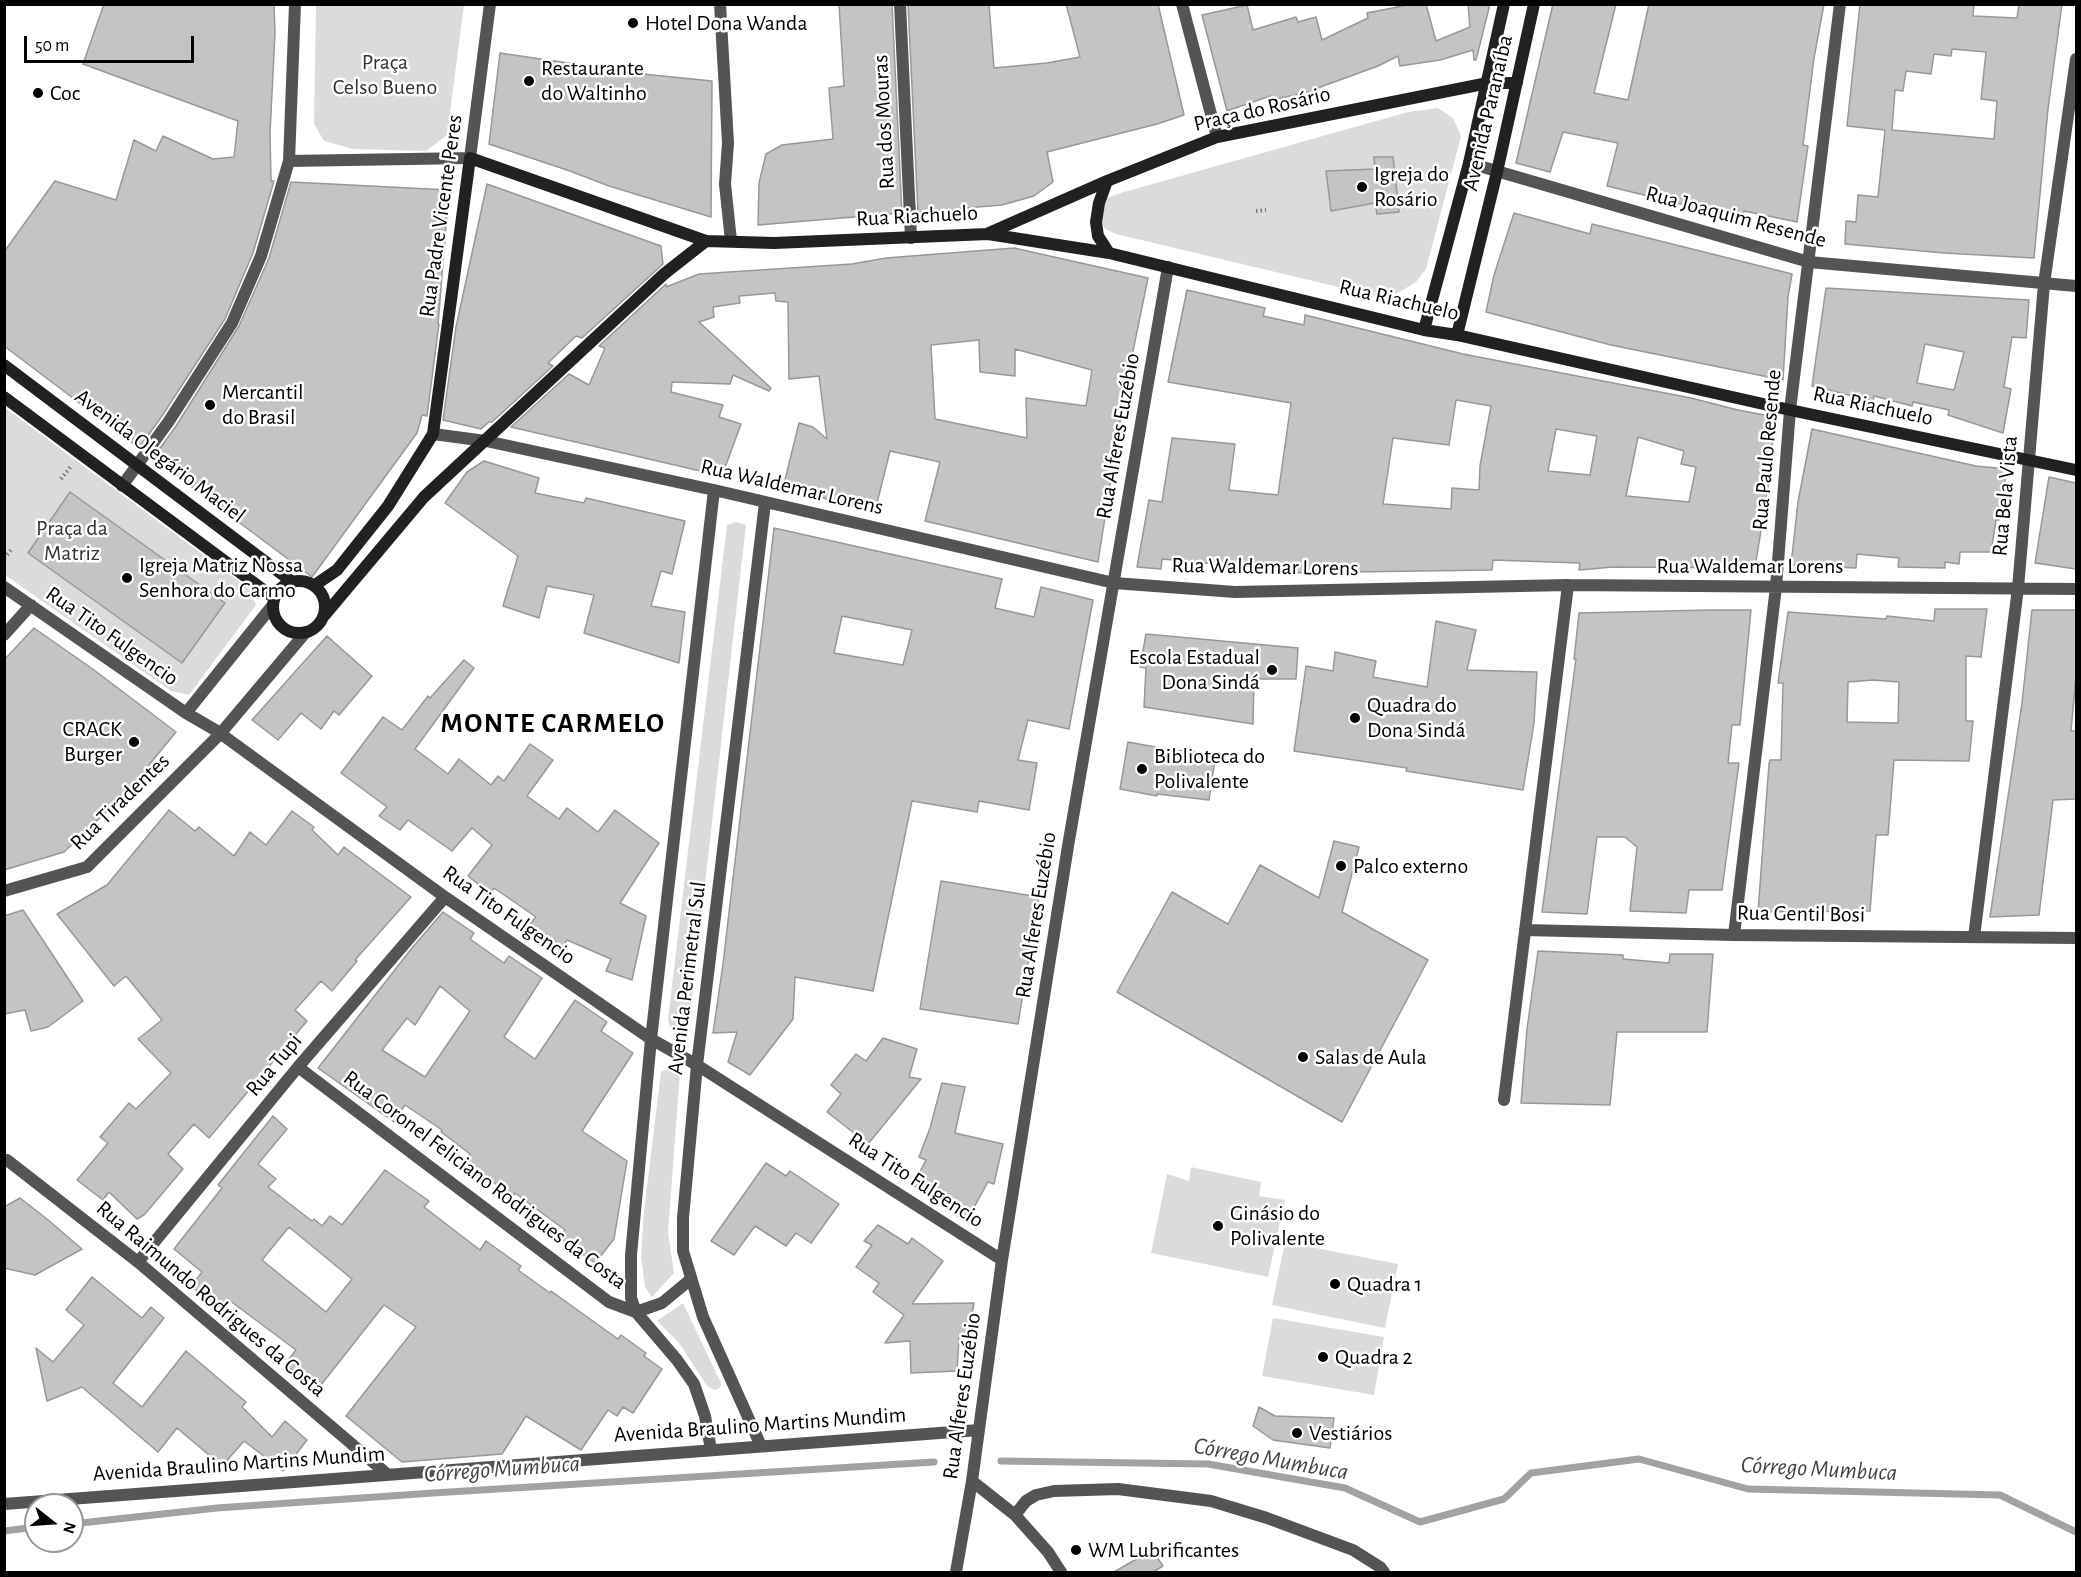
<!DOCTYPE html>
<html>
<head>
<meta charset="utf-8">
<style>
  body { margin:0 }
  #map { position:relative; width:2081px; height:1577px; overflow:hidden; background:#fff; font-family:"Alegreya Sans",sans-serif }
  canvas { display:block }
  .frame { position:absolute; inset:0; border:6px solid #000; pointer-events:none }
  .north { position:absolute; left:24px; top:1493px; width:60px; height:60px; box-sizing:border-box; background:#fff; border:2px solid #999; border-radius:50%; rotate:107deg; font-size:16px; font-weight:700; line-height:24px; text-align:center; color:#000 }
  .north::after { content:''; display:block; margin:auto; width:21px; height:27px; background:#000; clip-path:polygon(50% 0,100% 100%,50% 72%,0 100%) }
  .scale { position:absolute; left:24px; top:36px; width:170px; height:27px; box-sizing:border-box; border:3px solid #000; border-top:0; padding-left:8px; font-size:18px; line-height:21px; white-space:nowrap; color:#000; -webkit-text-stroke:4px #fff; paint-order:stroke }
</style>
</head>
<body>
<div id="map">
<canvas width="2081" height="1577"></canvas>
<div class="frame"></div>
<div class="north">N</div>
<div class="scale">50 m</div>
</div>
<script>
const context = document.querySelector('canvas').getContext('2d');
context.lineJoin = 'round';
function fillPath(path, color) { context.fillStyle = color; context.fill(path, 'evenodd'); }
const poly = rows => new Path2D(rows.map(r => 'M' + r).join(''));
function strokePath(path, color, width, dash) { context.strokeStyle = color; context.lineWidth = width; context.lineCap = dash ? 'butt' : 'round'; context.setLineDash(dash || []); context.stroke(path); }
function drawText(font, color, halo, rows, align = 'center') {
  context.font = font + ' "Alegreya Sans",sans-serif'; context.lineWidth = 5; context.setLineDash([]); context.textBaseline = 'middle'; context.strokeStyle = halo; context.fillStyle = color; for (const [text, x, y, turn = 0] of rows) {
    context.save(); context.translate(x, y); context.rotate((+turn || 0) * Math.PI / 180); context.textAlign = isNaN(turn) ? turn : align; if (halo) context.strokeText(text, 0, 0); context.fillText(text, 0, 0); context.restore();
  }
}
fillPath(poly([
  [316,5,464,5,447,135,426,151,353,149,324,141,314,124],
  [1438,108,1453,118,1461,136,1426,269,1416,282,1396,294,1376,296,1116,234,1105,229,1100,218,1104,199,1124,192,1408,112],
  [4,407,249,589,256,605,189,695,171,691,5,575],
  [736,522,746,525,689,1024,680,1035,671,1031,668,1019,727,525],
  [671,1068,680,1072,668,1233,674,1273,652,1297,645,1287,641,1257,644,1211,661,1072],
  [1191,1167,1261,1182,1259,1196,1285,1200,1268,1277,1151,1253,1167,1174,1189,1181],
  [1285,1242,1398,1264,1385,1328,1272,1305],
  [683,1303,721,1383,720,1388,715,1390,707,1386,679,1343,657,1321],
  [1273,1318,1384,1337,1374,1395,1262,1376]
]), '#dbdbdb');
strokePath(poly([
  [1001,1461,1208,1464,1345,1488,1420,1522,1504,1499,1531,1473,1639,1459,1748,1489,2000,1495,2076,1532],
  [72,1524,217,1508,433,1493,934,1462],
  [4,1531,36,1527]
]), '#a2a2a2', 7);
const building = poly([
  [104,4,274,4,275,33,270,133,271,181,274,181,253,253,225,319,162,416,139,448,4,346,4,252,55,181,116,200,134,140,156,151,163,136,213,159,234,157,238,121,83,64,104,4],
  [839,4,892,4,902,213,758,225,759,183,766,154,782,145,833,139,829,88,844,86,839,4],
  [908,4,989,4,994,68,1047,63,1080,57,1066,4,1158,4,1184,115,1157,124,1047,152,1053,182,1034,196,1002,205,918,212,908,4],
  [1413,4,1426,4,1436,41,1470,27,1468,4,1490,4,1476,60,1474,60,1473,50,1440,60,1400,66,1398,56,1378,66,1315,89,1315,91,1271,100,1270,96,1227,111,1202,15,1247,5,1253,30,1296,17,1298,22,1316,17,1322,40,1368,18,1367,13,1413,4],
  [1553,4,1616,4,1594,93,1628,100,1649,4,1824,4,1814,58,1803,145,1808,146,1797,222,1744,211,1742,219,1607,186,1618,143,1563,132,1550,172,1516,163,1553,4],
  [1860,4,1974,4,1973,16,2017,18,2019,4,2062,4,2048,109,2034,258,1944,253,1845,244,1846,221,1856,222,1858,195,1878,197,1885,130,1847,126,1860,4],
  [1952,49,1986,52,1981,99,1997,101,1994,139,1892,130,1895,90,1903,91,1906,71,1931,74,1934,54,1951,56,1952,49],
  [500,53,643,74,712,81,711,217,609,186,570,171,489,144,500,53],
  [1374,157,1393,157,1399,212,1377,214,1375,203,1331,211,1326,171,1375,169,1374,157],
  [291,182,449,190,438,324,439,324,427,416,422,415,417,433,312,577,153,458,176,426,239,326,269,258,291,182],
  [487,184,661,246,663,264,582,338,576,336,548,363,553,366,492,422,489,422,481,429,443,420,456,327,487,184],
  [1514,213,1590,234,1592,224,1792,274,1788,297,1783,380,1611,345,1486,312,1494,275,1514,213],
  [1014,248,1148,278,1125,390,1098,562,925,521,940,462,890,451,875,511,783,488,799,423,813,427,827,439,819,376,789,379,788,302,776,301,775,293,739,296,740,303,713,307,714,317,699,322,771,388,769,391,733,375,730,384,672,382,671,392,723,405,719,417,741,424,722,476,511,427,569,374,589,385,605,348,599,346,666,284,666,287,699,274,852,264,886,258,1014,248],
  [979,340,980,372,1015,376,1015,349,1092,370,1086,406,1026,398,1027,438,935,419,931,345,979,340],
  [1826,288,2029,300,2026,338,2012,337,2004,387,2011,389,2003,433,1948,415,1949,410,1913,402,1912,406,1874,396,1873,401,1812,386,1826,288],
  [1925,344,1964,352,1954,390,1917,383,1925,344],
  [1187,290,1265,308,1263,316,1304,325,1305,315,1463,354,1691,398,1738,410,1775,417,1769,480,1755,568,1613,567,1579,570,1580,563,1493,560,1492,570,1278,573,1236,571,1236,566,1162,559,1161,569,1137,567,1149,500,1162,502,1172,438,1235,444,1229,490,1278,495,1291,403,1168,382,1187,290],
  [1456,400,1491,406,1480,466,1479,490,1452,488,1451,509,1383,504,1393,438,1449,445,1456,400],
  [1556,429,1597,436,1590,475,1548,471,1556,429],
  [1638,437,1684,451,1681,464,1696,467,1689,502,1626,496,1638,437],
  [1812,429,1976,466,2007,469,1999,520,1996,520,1991,552,1960,552,1959,564,1945,562,1945,568,1898,567,1899,558,1857,554,1856,568,1791,565,1798,502,1812,429],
  [484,461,539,478,535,493,584,503,586,498,685,521,672,574,661,571,651,606,685,612,679,663,584,633,594,595,547,586,539,618,503,606,518,556,445,503,467,472,484,461],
  [2049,477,2076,483,2076,569,2035,563,2049,477],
  [70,492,225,603,182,663,28,553,70,492],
  [774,528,1002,579,995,608,1034,617,1041,587,1093,600,1069,729,1028,720,1018,760,1037,763,1029,810,979,801,977,812,912,801,873,991,795,977,793,1019,750,1075,728,1062,737,1032,713,1033,723,964,774,528],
  [842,616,912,630,903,665,834,653,842,616],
  [1935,609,1987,609,1981,657,1966,656,1966,721,1973,721,1969,761,1894,760,1888,835,1876,835,1870,911,1758,912,1769,764,1770,760,1781,760,1783,683,1778,683,1788,612,1886,619,1887,616,1934,621,1935,609],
  [1873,680,1899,682,1898,723,1847,722,1848,682,1873,680],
  [1710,610,1751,610,1740,725,1732,725,1728,763,1739,763,1722,890,1689,890,1686,913,1630,911,1637,847,1625,837,1597,837,1587,914,1542,912,1576,659,1574,659,1579,613,1710,610],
  [2032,610,2076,610,2076,676,2071,731,2076,731,2076,799,2053,800,2039,915,1990,917,2022,703,2032,610],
  [1436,621,1476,630,1467,670,1537,672,1534,723,1523,790,1406,771,1407,768,1294,751,1306,666,1333,671,1335,652,1376,661,1373,677,1427,687,1436,621],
  [34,628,94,670,176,732,126,793,64,852,4,870,4,660,34,628],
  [1146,634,1298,648,1296,679,1254,679,1253,724,1144,707,1146,668,1140,667,1146,634],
  [327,636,372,676,339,715,334,711,321,729,301,713,278,740,252,720,327,636],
  [464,660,474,668,415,749,448,774,459,759,491,785,498,776,504,781,530,744,553,760,527,796,559,819,567,808,598,832,615,810,659,843,620,903,646,916,632,980,606,971,611,959,567,940,563,947,530,924,536,917,494,888,490,894,468,876,492,845,472,828,452,851,408,820,400,830,379,816,387,807,341,773,383,717,402,730,428,696,430,698,464,660],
  [1128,742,1172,750,1216,754,1209,800,1157,794,1157,796,1120,789,1128,742],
  [169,810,195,831,199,827,234,856,250,832,266,845,292,811,314,827,312,830,338,855,344,847,411,897,355,960,357,961,332,991,321,981,295,1010,307,1021,209,1138,194,1124,168,1154,183,1169,144,1215,137,1219,109,1192,103,1200,77,1180,108,1143,100,1137,129,1103,136,1109,171,1073,138,1039,162,1020,126,976,114,986,57,914,107,885,169,810],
  [1334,841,1359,847,1342,912,1428,960,1342,1122,1117,992,1172,892,1228,924,1260,865,1319,898,1334,841],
  [941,881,1039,897,1018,1024,920,1009,941,881],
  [23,910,83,1001,48,1027,31,1031,25,1010,4,1014,4,916,23,910],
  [443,912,474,933,470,939,504,963,509,956,542,978,504,1037,535,1059,575,1000,607,1022,601,1031,633,1053,582,1131,627,1161,614,1239,595,1263,559,1238,565,1230,515,1193,514,1195,498,1183,497,1185,465,1162,470,1154,441,1132,442,1130,405,1105,394,1122,318,1068,412,948,443,912],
  [440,986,470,1011,425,1077,382,1050,407,1018,415,1025,440,986],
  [1538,951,1623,955,1623,959,1669,963,1670,954,1713,954,1707,1032,1617,1032,1610,1105,1521,1103,1527,1029,1538,951],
  [883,1038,917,1049,909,1077,921,1079,868,1144,827,1112,841,1094,831,1085,856,1054,866,1061,883,1038],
  [942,1083,965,1087,955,1133,1003,1144,994,1184,988,1182,966,1222,913,1185,926,1160,919,1157,930,1128,942,1083],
  [273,1116,287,1129,258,1164,276,1179,268,1187,312,1221,314,1219,322,1226,330,1216,342,1225,385,1170,429,1201,424,1207,480,1250,486,1241,521,1266,518,1270,550,1293,551,1291,618,1339,621,1335,646,1353,644,1356,662,1369,633,1413,623,1407,617,1416,608,1410,581,1450,526,1416,502,1454,402,1462,346,1416,416,1327,384,1305,317,1390,285,1364,296,1350,229,1300,221,1310,191,1286,202,1272,174,1249,222,1188,218,1185,273,1116],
  [289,1227,352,1279,326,1312,262,1260,289,1227],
  [766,1163,786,1176,790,1171,839,1204,811,1243,796,1233,786,1246,755,1226,734,1255,711,1241,766,1163],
  [20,1198,47,1219,82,1249,35,1275,4,1268,4,1207,20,1198],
  [878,1225,908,1244,912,1238,943,1261,912,1304,974,1303,968,1337,959,1338,957,1371,911,1373,910,1341,885,1343,904,1315,873,1292,879,1283,856,1267,872,1245,864,1241,878,1225],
  [92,1277,142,1318,151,1307,164,1318,113,1383,142,1407,186,1351,246,1402,242,1407,272,1437,285,1421,307,1440,283,1471,244,1441,222,1466,177,1428,158,1452,82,1387,47,1401,36,1348,53,1362,84,1325,66,1310,92,1277],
  [1259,1407,1275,1416,1334,1418,1330,1448,1273,1440,1253,1426,1259,1407],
  [1152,1550,1163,1566,1153,1572,1114,1572,1152,1550]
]);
fillPath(building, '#c4c4c4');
strokePath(building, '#989898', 1.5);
strokePath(poly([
  [1256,211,1266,210],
  [61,479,72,465],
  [4,558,11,550]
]), '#767676', 4, [1.5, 3]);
strokePath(poly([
  [720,4,728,143,725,184,731,241],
  [900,4,911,238],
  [1182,4,1217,137],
  [289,161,470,158,490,4],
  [1469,163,1809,262,2076,286],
  [433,434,486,441,714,490,1114,583,1235,592,1568,585,2076,589],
  [122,486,169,421,232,323,261,256,289,161,295,4],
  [4,587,186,713,217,731,445,897,651,1039,697,1065,1002,1260],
  [4,635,31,605],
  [186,713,272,606],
  [4,891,87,867,220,734,306,632],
  [1525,930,1734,935,2076,938],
  [1734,935,1776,587,1790,410,1840,4],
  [1974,937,2018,588,2044,284,2076,59],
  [298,1067,609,1302,636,1312,677,1360,694,1384,705,1416,711,1450],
  [1504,1100,1568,585],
  [7,1160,138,1262,387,1474],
  [138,1262,298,1067,445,897],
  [636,1312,631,1298,631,1255,651,1039,714,490],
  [636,1312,662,1303,691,1279],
  [761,1446,703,1317,683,1251,683,1218,697,1065,765,503],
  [972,1481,1015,1515,1048,1552,1061,1572],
  [4,1504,979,1430],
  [1015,1515,1026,1501,1036,1495,1054,1491,1118,1489,1211,1501,1267,1518,1353,1550,1380,1567,1384,1572],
  [956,1572,972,1481,1002,1260,1068,846,1168,267]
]), '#545454', 12);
strokePath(poly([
  [1107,181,1099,203,1096,222,1098,236,1109,253],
  [989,233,1107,181,1217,137,1488,83,1517,83],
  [1424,330,1469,163,1504,4],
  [1457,335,1497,172,1534,4],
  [4,365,291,581],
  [4,397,273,597],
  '273 607a26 26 0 1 1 52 0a26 26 0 1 1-52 0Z',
  [315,585,337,570,388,506,433,434,470,158,706,241,774,243,988,234,1109,253,1424,330,1457,335,1790,410,2076,470],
  [324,616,424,497,664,274,706,241]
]), '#212121', 12);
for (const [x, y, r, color] of [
  [633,23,6,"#000"],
  [529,81,6,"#000"],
  [38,93,6,"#000"],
  [1362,187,6,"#000"],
  [210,405,6,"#000"],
  [127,578,6,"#000"],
  [1272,670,6,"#000"],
  [1355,718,6,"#000"],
  [134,742,6,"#000"],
  [1142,769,6,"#000"],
  [1341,866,6,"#000"],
  [1303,1057,6,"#000"],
  [1218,1226,6,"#000"],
  [1335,1284,6,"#000"],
  [1323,1357,6,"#000"],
  [1297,1433,6,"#000"],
  [1076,1550,6,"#000"]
]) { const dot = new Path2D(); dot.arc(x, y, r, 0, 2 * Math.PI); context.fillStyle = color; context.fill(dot); strokePath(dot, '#fff', 2); }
drawText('22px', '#000', '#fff', [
  ["Hotel Dona Wanda",645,23],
  ["Restaurante",541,68],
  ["do Waltinho",541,93],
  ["Coc",50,93],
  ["Igreja do",1374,174],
  ["Rosário",1374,199],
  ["Mercantil",222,392],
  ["do Brasil",222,417],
  ["Igreja Matriz Nossa",139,565],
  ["Senhora do Carmo",139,590],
  ["Escola Estadual",1260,657,"right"],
  ["Dona Sindá",1260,682,"right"],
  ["Quadra do",1367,705],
  ["Dona Sindá",1367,730],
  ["CRACK",122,729,"right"],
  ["Burger",122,754,"right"],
  ["Biblioteca do",1154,756],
  ["Polivalente",1154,781],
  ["Palco externo",1353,866],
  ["Salas de Aula",1315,1057],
  ["Ginásio do",1230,1213],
  ["Polivalente",1230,1238],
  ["Quadra 1",1347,1284],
  ["Quadra 2",1335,1357],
  ["Vestiários",1309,1433],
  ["WM Lubrificantes",1088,1550]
], 'left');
drawText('22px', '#323232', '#fff', [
  ["Praça",385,62],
  ["Celso Bueno",385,87],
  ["Praça da",72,528],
  ["Matriz",72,553]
]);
drawText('22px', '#000', '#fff', [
  ["Praça do Rosário",1262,109,-13],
  ["Avenida Paranaíba",1488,113,-77],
  ["Rua dos Mouras",884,122,-93],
  ["Rua Padre Vicente Peres",441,216,-82],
  ["Rua Riachuelo",917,216,-3],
  ["Rua Joaquim Resende",1736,217,15],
  ["Rua Riachuelo",1399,300,13],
  ["Rua Riachuelo",1873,406,12],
  ["Rua Alferes Euzébio",1118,436,-80],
  ["Rua Paulo Resende",1767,450,-85],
  ["Avenida Olegário Maciel",160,456,37],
  ["Rua Waldemar Lorens",792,487,13],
  ["Rua Bela Vista",2005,496,-85],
  ["Rua Waldemar Lorens",1750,566],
  ["Rua Waldemar Lorens",1265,567,1],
  ["Rua Tito Fulgencio",112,636,35],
  ["Rua Tiradentes",120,802,-44],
  ["Rua Gentil Bosi",1801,914,1],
  ["Rua Tito Fulgencio",509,915,35],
  ["Rua Alferes Euzébio",1036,915,-81],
  ["Avenida Perimetral Sul",687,978,-83],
  ["Rua Tupi",274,1065,-50],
  ["Rua Coronel Feliciano Rodrigues da Costa",485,1180,37],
  ["Rua Tito Fulgencio",916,1180,33],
  ["Rua Raimundo Rodrigues da Costa",211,1299,40],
  ["Rua Alferes Euzébio",962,1396,-82],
  ["Avenida Braulino Martins Mundim",760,1425,-4],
  ["Avenida Braulino Martins Mundim",239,1464,-4]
]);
drawText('italic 24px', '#434343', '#fff', [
  ["Córrego Mumbuca",1271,1459,10],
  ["Córrego Mumbuca",502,1469,-4],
  ["Córrego Mumbuca",1819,1469,3]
]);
context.letterSpacing = '1.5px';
drawText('bold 28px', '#000', '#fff', [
  ["MONTE CARMELO",553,724]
]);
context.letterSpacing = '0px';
</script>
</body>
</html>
